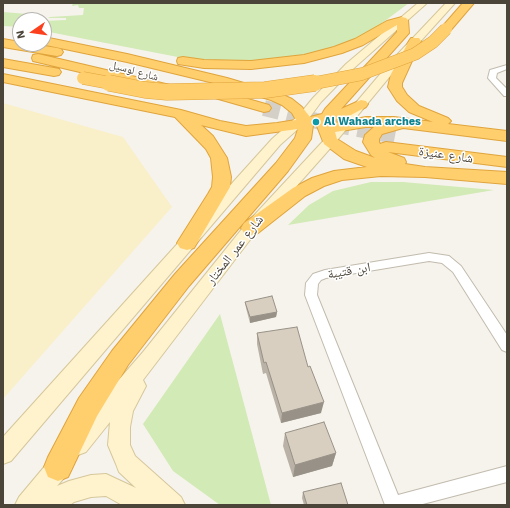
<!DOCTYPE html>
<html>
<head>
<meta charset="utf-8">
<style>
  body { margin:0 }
  #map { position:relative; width:510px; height:508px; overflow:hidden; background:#f6f3ec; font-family:"Work Sans",sans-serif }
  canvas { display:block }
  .frame { position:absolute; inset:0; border:4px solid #4b4439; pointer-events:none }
  .north { position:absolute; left:12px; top:12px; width:40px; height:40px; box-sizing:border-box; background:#fff; border:1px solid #b7b4b0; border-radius:50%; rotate:257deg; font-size:11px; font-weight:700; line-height:16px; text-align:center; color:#4b4439 }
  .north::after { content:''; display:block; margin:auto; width:14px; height:18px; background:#fc3f1d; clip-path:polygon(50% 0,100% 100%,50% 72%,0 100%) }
</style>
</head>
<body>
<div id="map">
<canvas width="510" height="508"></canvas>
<div class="frame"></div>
<div class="north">N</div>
</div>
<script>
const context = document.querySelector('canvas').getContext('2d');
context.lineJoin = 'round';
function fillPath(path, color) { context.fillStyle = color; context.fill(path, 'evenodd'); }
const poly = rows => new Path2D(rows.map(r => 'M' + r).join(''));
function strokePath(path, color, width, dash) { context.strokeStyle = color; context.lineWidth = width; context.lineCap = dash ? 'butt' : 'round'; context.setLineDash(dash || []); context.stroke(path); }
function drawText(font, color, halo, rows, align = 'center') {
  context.font = font + ' "Work Sans","Noto Naskh Arabic",sans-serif'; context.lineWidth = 3; context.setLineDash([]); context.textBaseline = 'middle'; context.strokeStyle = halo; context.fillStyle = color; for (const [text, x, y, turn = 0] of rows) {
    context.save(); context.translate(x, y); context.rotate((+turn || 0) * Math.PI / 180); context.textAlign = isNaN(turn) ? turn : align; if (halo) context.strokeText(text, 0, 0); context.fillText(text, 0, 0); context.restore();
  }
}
fillPath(poly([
  [73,3,121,4,409,3,370,32,357,39,317,53,283,59,236,62,188,59,44,31,44,21,66,20,66,18,48,18,50,17,83,15,84,8,79,8,78,5,72,6],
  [3,12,40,15,40,16,37,20,20,20,20,27,3,26],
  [371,182,403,182,494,190,288,225,309,205,333,191],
  [220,314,271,505,220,505,173,471,143,424]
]), '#d2eab5');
fillPath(poly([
  [3,103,123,137,172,207,3,399]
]), '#f9efc9');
strokePath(poly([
  [264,108,321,122,395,136]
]), '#d4d0c8', 16, [16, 8]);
const street = poly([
  [507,65,507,69,497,73,496,78,507,89,507,96,504,96,488,78,490,70,507,65],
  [429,253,449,256,461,266,507,335,507,352,502,350,453,272,442,263,429,261,326,278,321,280,318,284,317,295,398,495,507,466,507,482,419,505,385,505,305,295,306,283,313,274,325,270,429,253]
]);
const secondary = poly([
  [418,3,427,3,354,68,321,102,307,121,280,145,11,461,3,464,3,437,272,139,299,115,313,98,346,64,418,3],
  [446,3,455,3,401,63,334,144,256,232,143,380,146,386,133,411,130,427,130,445,135,456,181,497,185,505,122,505,106,496,91,497,74,502,70,505,15,505,19,497,55,454,63,451,71,454,74,462,71,470,57,486,69,481,91,475,106,474,136,488,119,472,116,464,108,445,110,422,86,452,78,455,70,452,67,444,70,436,143,352,246,224,326,138,393,59,446,3]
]);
const highway = poly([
  [463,3,474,3,450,31,442,31,440,29,442,27,463,3],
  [402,17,406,18,408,20,409,33,341,109,361,100,366,101,368,104,366,107,351,115,335,120,334,123,366,117,394,117,433,122,409,112,397,101,388,87,391,74,409,41,411,38,419,38,421,41,402,83,402,87,407,95,419,106,448,118,451,121,448,124,507,131,507,141,403,128,382,134,379,139,379,142,380,144,386,142,507,157,507,167,388,152,404,158,406,162,405,164,425,167,507,172,507,184,425,177,381,176,342,180,324,186,305,196,258,233,251,235,244,233,241,228,244,223,293,188,312,178,334,171,367,167,344,159,324,144,317,126,318,124,313,125,311,139,288,171,189,286,128,365,97,416,68,477,58,481,48,477,44,467,48,457,79,398,112,351,175,274,276,163,295,138,298,129,246,136,201,125,213,136,227,158,231,177,230,187,194,248,187,250,180,248,177,243,208,194,212,187,213,177,211,158,206,149,175,117,3,82,3,74,181,110,220,121,246,126,277,123,296,120,292,113,282,105,271,100,218,84,127,62,41,44,44,44,44,37,127,54,227,78,281,94,292,99,302,107,310,117,322,114,325,109,397,32,397,25,363,45,342,53,304,63,251,69,204,68,178,64,177,61,178,58,183,57,204,60,251,61,304,55,334,47,355,39,387,21,402,17],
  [366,127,374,127,365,135,363,142,371,155,375,158,356,151,337,139,335,132,366,127],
  [3,39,20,42,20,44,31,44,57,48,61,49,63,52,61,55,57,56,3,47,3,39],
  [38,54,170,85,172,88,170,91,165,92,33,61,32,58,33,55,38,54],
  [3,59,54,68,59,69,61,72,59,75,54,76,3,67,3,59],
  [206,87,269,105,271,108,269,111,264,112,201,94,199,91,201,88,206,87]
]);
strokePath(street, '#c2bbae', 2);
strokePath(secondary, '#d6c79b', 2);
strokePath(highway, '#e0a43c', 2);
fillPath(street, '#fff');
fillPath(secondary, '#fff3cd');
fillPath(highway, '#ffcf6e');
const highwayBridgeFar1 = poly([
  [83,78,115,84],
  [310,84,362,74,415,54,433,42,446,29]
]);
const highwayBridge = poly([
  [109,83,145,90,167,92,265,90,315,83]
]);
strokePath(highwayBridgeFar1, '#e0a43c', 13, []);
strokePath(highwayBridge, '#e0a43c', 17, []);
strokePath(highwayBridgeFar1, '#ffcf6e', 12);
strokePath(highwayBridge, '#ffcf6e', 16);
fillPath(poly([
  [245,302,277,312,276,317,250,323,246,308],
  [257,333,321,413,281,423,266,373,263,374,257,344],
  [285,433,336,453,332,466,293,477,283,446],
  [303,492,348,505,304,505,302,498]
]), '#bab2a6');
fillPath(poly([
  [277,312,276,317,250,323,250,317],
  [324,402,321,413,281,423,282,413],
  [336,453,332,466,293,477,295,465]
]), '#979187');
const building = poly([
  [272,296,277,312,250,317,245,302,272,296],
  [297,327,308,367,310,366,324,402,282,413,266,362,264,363,257,333,297,327],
  [324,422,336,453,295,465,285,433,324,422],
  [341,483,348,505,307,505,303,492,341,483]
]);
fillPath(building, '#d8cfc1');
strokePath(building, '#979187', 1);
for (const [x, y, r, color] of [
  [316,122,4,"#0f9aa8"]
]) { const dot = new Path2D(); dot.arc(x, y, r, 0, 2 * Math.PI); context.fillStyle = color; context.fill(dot); strokePath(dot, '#fff', 1.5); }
drawText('11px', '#4b4439', '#fff', [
  ["شارع لوسيل",134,71,15]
]);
drawText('bold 11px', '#0d838f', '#fff', [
  ["Al Wahada arches",324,122]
], 'left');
drawText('13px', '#4b4439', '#fff', [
  ["شارع عنيزة",446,155,8],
  ["شارع عمر المختار",235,250,-52],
  ["ابن قتيبة",349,271,-10]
]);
</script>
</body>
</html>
